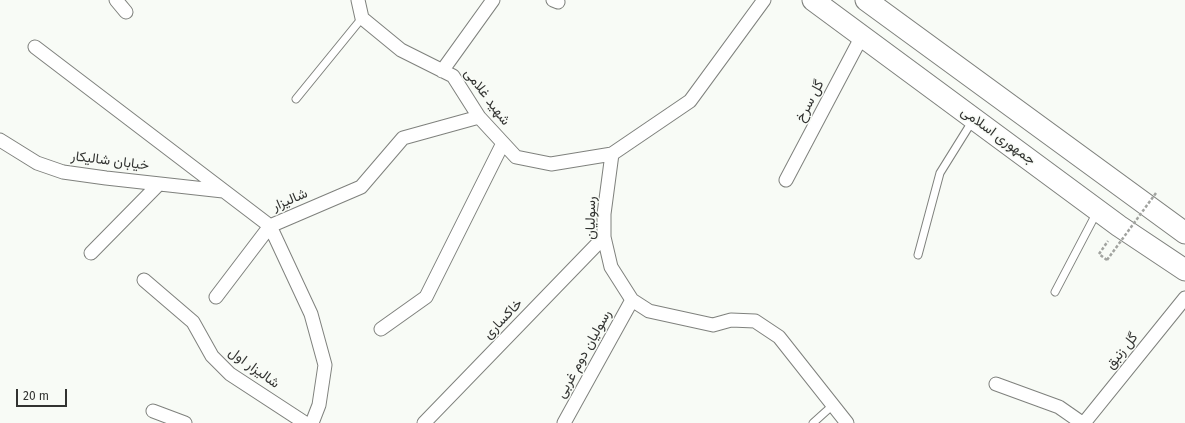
<!DOCTYPE html>
<html>
<head>
<meta charset="utf-8">
<style>
  body { margin:0 }
  #map { position:relative; width:1185px; height:423px; overflow:hidden; background:#f8fbf6; font-family:"Fira Sans",sans-serif }
  canvas { display:block }
  .scale { position:absolute; left:16px; top:389px; width:51px; height:18px; box-sizing:border-box; border:2px solid #323331; border-top:0; padding-left:5px; font-size:12px; line-height:14px; white-space:nowrap; color:#323331; -webkit-text-stroke:3px #f8fbf6; paint-order:stroke }
</style>
</head>
<body>
<div id="map">
<canvas width="1185" height="423"></canvas>
<div class="scale">20 m</div>
</div>
<script>
const context = document.querySelector('canvas').getContext('2d');
context.lineJoin = 'round';
const poly = rows => new Path2D(rows.map(r => 'M' + r).join(''));
function strokePath(path, color, width, dash) { context.strokeStyle = color; context.lineWidth = width; context.lineCap = dash ? 'butt' : 'round'; context.setLineDash(dash || []); context.stroke(path); }
function drawText(font, color, halo, rows, align = 'center') {
  context.font = font + ' "Fira Sans",Vazirmatn,sans-serif'; context.lineWidth = 3; context.setLineDash([]); context.textBaseline = 'middle'; context.strokeStyle = halo; context.fillStyle = color; for (const [text, x, y, turn = 0] of rows) {
    context.save(); context.translate(x, y); context.rotate((+turn || 0) * Math.PI / 180); context.textAlign = isNaN(turn) ? turn : align; if (halo) context.strokeText(text, 0, 0); context.fillText(text, 0, 0); context.restore();
  }
}
const lane = poly([
  [296,99,362,18],
  [918,255,940,173,973,120],
  [1055,292,1097,212],
  [813,423,833,405]
]);
const street = poly([
  [116,0,126,12],
  [358,0,362,18,401,50,453,76,479,117,516,157,551,164,612,154,690,101,764,0],
  [553,0,558,2],
  [35,47,270,226,216,297],
  [442,71,493,0],
  [0,140,37,163,63,172,106,178,223,191],
  [612,154,604,214,604,237,611,267,632,300,649,311,713,325,731,320,755,321,779,337,847,423],
  [786,180,862,36],
  [91,253,159,184],
  [144,280,193,322,212,356,230,374,305,423],
  [381,329,426,297,503,143],
  [996,384,1059,407,1082,423],
  [153,411,185,423],
  [312,423,319,405,325,365,311,314,270,226,361,187,403,138,479,117],
  [424,423,604,237],
  [564,423,632,300],
  [1084,423,1185,298]
]);
const primary = poly([
  [813,0,1119,226,1185,270],
  [866,0,1185,233]
]);
strokePath(lane, '#7f817d', 9);
strokePath(street, '#7f817d', 15);
strokePath(primary, '#7f817d', 23);
strokePath(poly([
  [1107,260,1099,254,1108,241]
]), '#a1a39f', 2.5, [3, 2]);
strokePath(lane, '#fff', 7);
strokePath(street, '#fff', 13);
strokePath(primary, '#fff', 21);
strokePath(poly([
  [1107,260,1156,193]
]), '#a1a39f', 2.5, [3, 2]);
drawText('14px', '#323331', '#f8fbf6', [
  ["شهید غلامی",487,97,53],
  ["گل سرخ",810,101,-62],
  ["جمهوری اسلامی",998,136,36],
  ["خیابان شالیکار",110,161,7],
  ["شالیزار",290,200,-23],
  ["رسولیان",591,218,-89],
  ["خاکساری",503,319,-46],
  ["گل زنبق",1122,351,-51],
  ["رسولیان دوم غربی",584,354,-61],
  ["شالیزار اول",254,368,36]
]);
</script>
</body>
</html>
